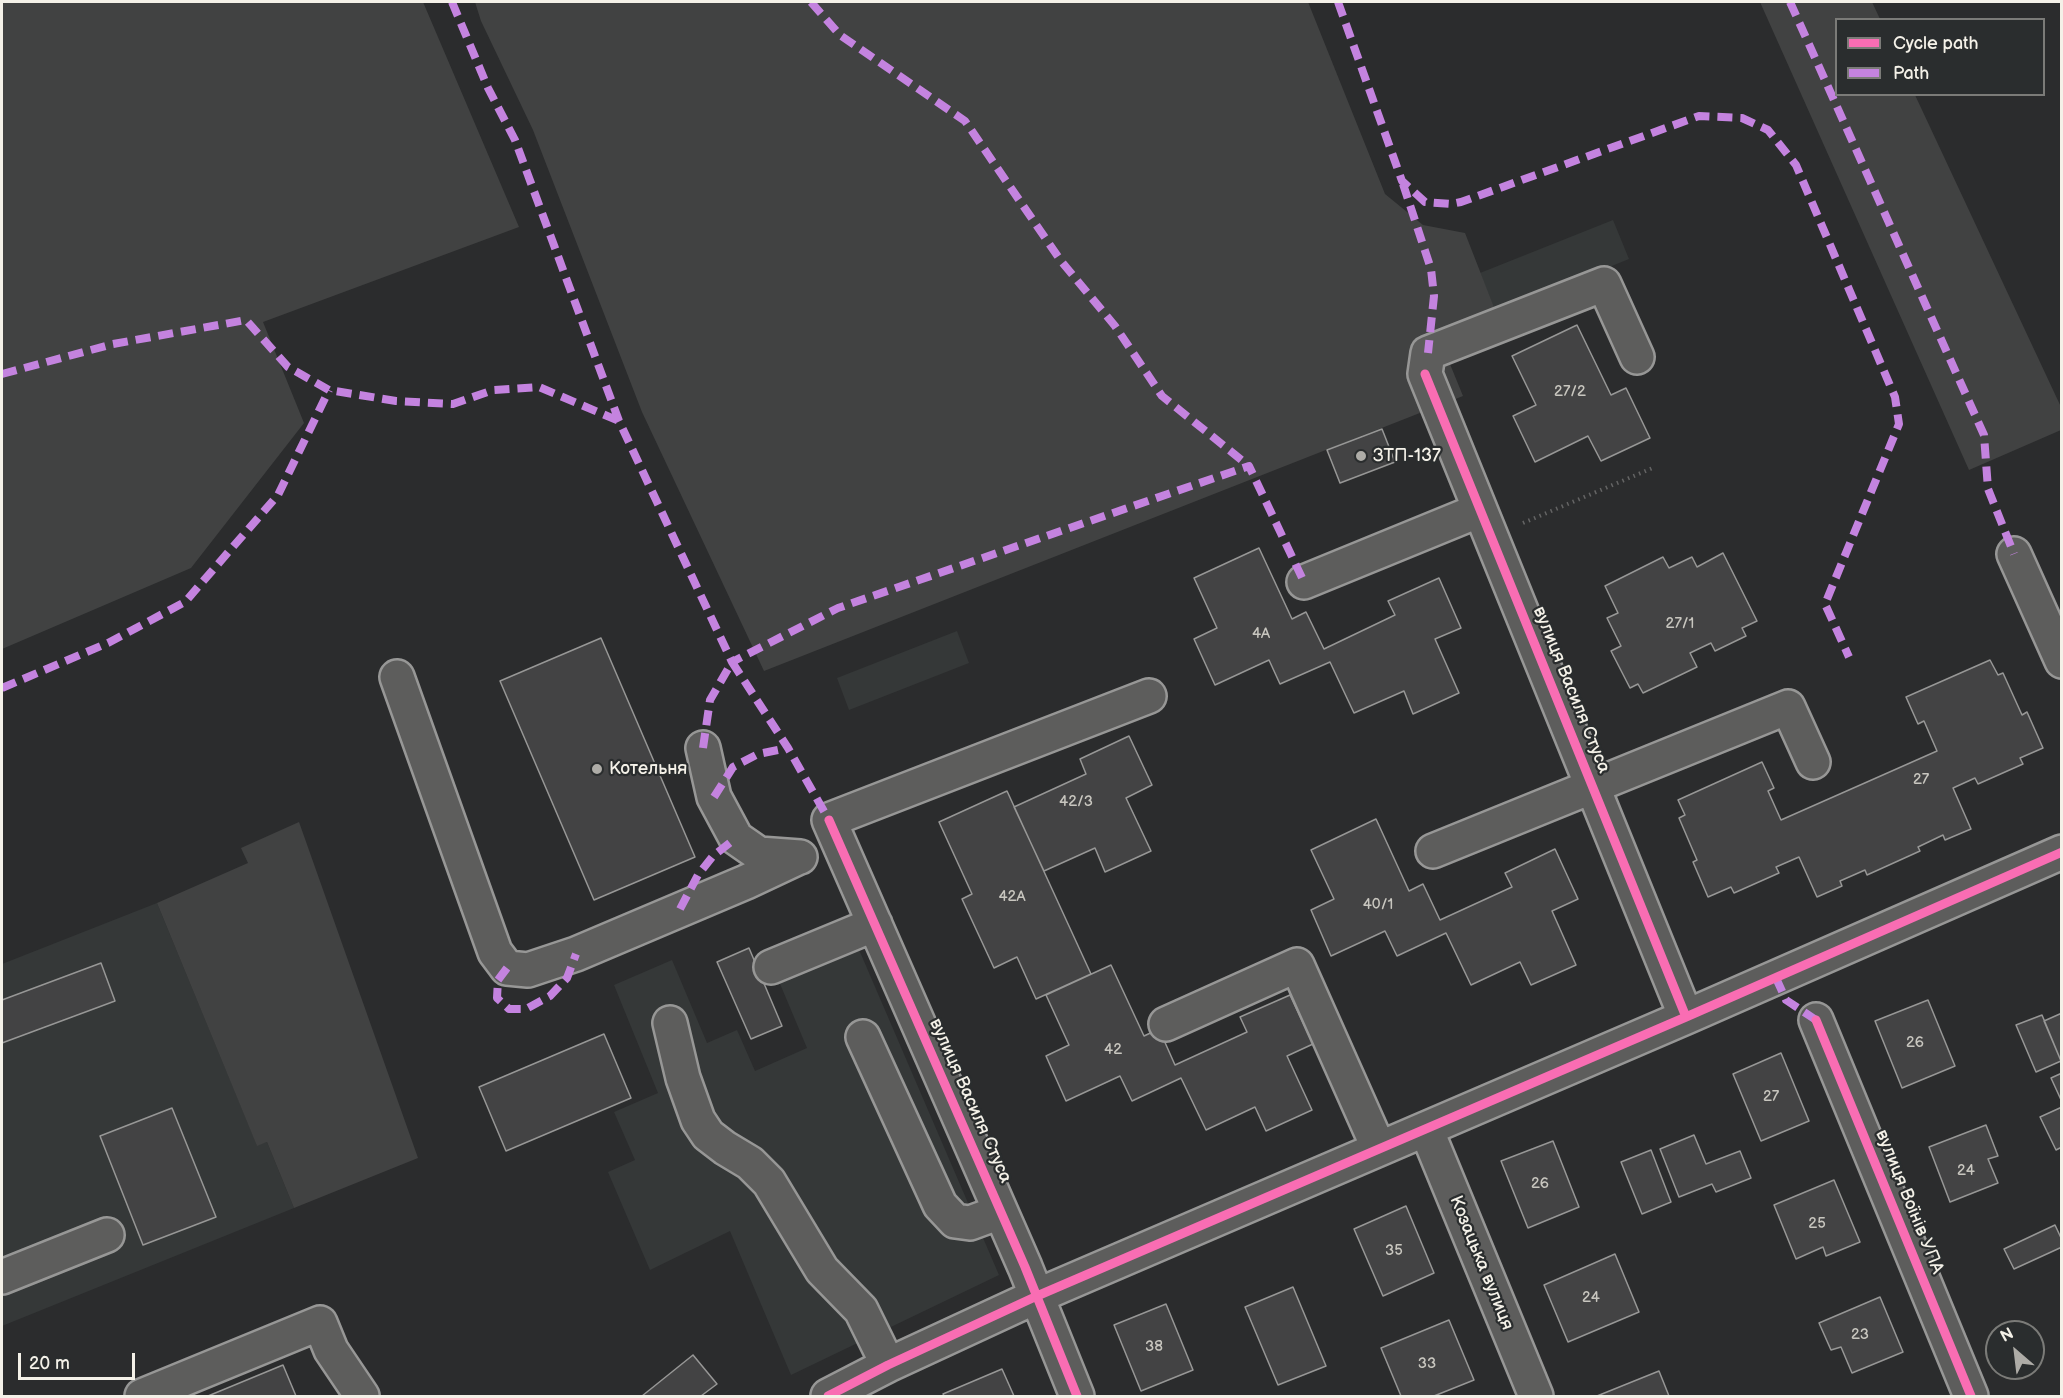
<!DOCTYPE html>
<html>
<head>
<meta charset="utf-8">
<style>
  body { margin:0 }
  #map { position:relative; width:2063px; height:1398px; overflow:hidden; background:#2b2c2d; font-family:"Balsamiq Sans",sans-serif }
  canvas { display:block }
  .frame { position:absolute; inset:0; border:3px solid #f4f1e8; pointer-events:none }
  .legend { position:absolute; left:1835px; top:18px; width:210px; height:78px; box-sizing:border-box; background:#2a2d2e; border:2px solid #7b7b78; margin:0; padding:8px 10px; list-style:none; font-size:18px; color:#f4f1e8 }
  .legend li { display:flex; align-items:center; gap:12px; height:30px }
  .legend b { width:30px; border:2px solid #7b7b78 }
  .north { position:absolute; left:1985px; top:1320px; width:60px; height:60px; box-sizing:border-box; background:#2a2d2e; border:2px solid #7b7b78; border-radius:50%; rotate:332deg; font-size:16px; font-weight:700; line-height:24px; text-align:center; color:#f4f1e8 }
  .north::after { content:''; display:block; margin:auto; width:21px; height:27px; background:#aeaca7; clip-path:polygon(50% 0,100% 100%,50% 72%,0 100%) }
  .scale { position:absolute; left:18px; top:1353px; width:117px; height:27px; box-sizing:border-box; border:3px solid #f4f1e8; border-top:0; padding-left:8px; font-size:18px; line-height:21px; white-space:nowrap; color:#f4f1e8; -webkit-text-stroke:4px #2a2d2e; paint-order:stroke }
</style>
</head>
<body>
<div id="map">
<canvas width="2063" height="1398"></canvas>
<div class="frame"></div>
<ul class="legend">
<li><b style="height:8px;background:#f96db3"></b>Cycle path</li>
<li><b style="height:8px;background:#c483df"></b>Path</li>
</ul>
<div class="north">N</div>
<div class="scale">20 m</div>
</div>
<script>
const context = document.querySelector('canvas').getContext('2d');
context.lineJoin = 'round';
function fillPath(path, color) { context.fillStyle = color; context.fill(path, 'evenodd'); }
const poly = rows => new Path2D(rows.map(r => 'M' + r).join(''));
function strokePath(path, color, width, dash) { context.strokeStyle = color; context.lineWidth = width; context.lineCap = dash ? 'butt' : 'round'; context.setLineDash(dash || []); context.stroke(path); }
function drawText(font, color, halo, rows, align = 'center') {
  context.font = font + ' "Balsamiq Sans",sans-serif'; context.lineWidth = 4.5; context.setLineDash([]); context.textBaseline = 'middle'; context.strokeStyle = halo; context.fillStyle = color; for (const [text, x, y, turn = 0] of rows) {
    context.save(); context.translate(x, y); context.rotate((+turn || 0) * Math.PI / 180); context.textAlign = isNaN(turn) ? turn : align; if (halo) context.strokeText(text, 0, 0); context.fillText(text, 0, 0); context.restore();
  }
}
fillPath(poly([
  [1613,220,1629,259,1496,313,1480,273],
  [957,631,969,663,849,710,837,678],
  [157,903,257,1145,267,1142,294,1208,2,1326,2,964],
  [857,945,999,1275,791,1375,730,1231,650,1270,608,1172,635,1160,614,1112,658,1093,614,985,672,960,707,1043,737,1030,755,1071,807,1048,778,979]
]), '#353838');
fillPath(poly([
  [2,2,423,2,519,227,263,322,304,423,191,568,2,649],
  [475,2,1308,2,1385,194,1423,225,1465,233,1499,320,1441,342,1463,396,764,671,642,412,533,130,481,21],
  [1760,2,1872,2,1880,19,1836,20,1836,94,1915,95,2061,407,2061,430,1969,470],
  [299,822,418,1158,294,1208,267,1142,257,1146,157,903,248,863,241,848]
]), '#414242');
const building = poly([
  [1577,325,1611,395,1626,388,1650,438,1601,461,1588,436,1535,462,1513,416,1536,405,1512,356,1577,325],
  [1382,429,1395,462,1340,483,1327,450,1382,429],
  [1259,548,1292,619,1306,612,1324,649,1395,615,1388,601,1439,578,1461,628,1435,639,1459,693,1413,714,1404,691,1354,713,1330,662,1280,684,1269,660,1215,685,1194,639,1217,628,1194,578,1259,548],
  [1723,553,1757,621,1742,628,1746,636,1715,651,1711,643,1690,653,1697,667,1643,693,1638,684,1630,688,1611,651,1621,646,1607,618,1618,613,1605,586,1663,557,1669,568,1692,557,1697,567,1723,553],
  [601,638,695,857,594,900,500,681,601,638],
  [1990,660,1998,675,2003,673,2022,715,2027,712,2043,748,2020,758,2023,764,1978,784,1975,778,1953,788,1971,829,1945,840,1943,835,1918,847,1920,851,1867,875,1865,870,1840,881,1842,886,1817,897,1799,857,1776,867,1779,873,1734,893,1731,887,1708,897,1693,862,1697,860,1679,818,1685,815,1678,800,1762,762,1774,788,1768,791,1781,820,1867,782,1937,751,1924,721,1918,724,1906,697,1990,660],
  [1129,736,1152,785,1126,798,1151,851,1105,872,1095,848,1044,871,1014,807,1086,774,1080,759,1129,736],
  [1007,791,1091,974,1036,999,1017,957,994,968,962,899,972,894,939,822,1007,791],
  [1376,819,1409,891,1423,884,1440,920,1512,887,1505,873,1555,849,1578,899,1552,911,1576,965,1531,985,1520,962,1471,985,1446,933,1397,956,1385,931,1331,956,1311,910,1334,899,1311,850,1376,819],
  [749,948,782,1026,751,1039,717,962,749,948],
  [101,963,115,1001,2,1043,2,1000,101,963],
  [1111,965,1144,1036,1159,1029,1175,1065,1247,1032,1240,1017,1290,995,1313,1044,1287,1056,1312,1110,1266,1131,1255,1107,1206,1130,1181,1078,1132,1101,1120,1076,1066,1101,1046,1056,1069,1045,1046,995,1111,965],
  [1928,1000,1955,1066,1902,1088,1875,1021,1928,1000],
  [2062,1013,2062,1061,2061,1061,2044,1021,2062,1013],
  [2042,1015,2061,1061,2036,1072,2016,1025,2042,1015],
  [604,1034,631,1098,506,1151,479,1087,604,1034],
  [1781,1053,1809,1121,1761,1141,1733,1074,1781,1053],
  [2062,1073,2062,1102,2051,1078,2062,1073],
  [2062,1107,2062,1147,2056,1150,2040,1117,2062,1107],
  [172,1108,216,1217,143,1245,100,1136,172,1108],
  [1986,1125,1998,1156,1988,1159,1998,1183,1950,1202,1929,1147,1986,1125],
  [1694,1135,1706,1164,1740,1151,1751,1178,1716,1192,1712,1184,1679,1197,1660,1149,1694,1135],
  [1553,1141,1579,1207,1528,1228,1501,1161,1553,1141],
  [1651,1150,1671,1202,1642,1214,1621,1162,1651,1150],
  [1834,1180,1860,1242,1826,1256,1823,1247,1796,1259,1774,1205,1834,1180],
  [1406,1206,1434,1273,1383,1296,1354,1229,1406,1206],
  [2055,1225,2062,1240,2062,1247,2014,1269,2004,1249,2055,1225],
  [1615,1254,1639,1312,1568,1342,1544,1285,1615,1254],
  [1293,1287,1326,1366,1278,1385,1245,1307,1293,1287],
  [1880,1297,1903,1352,1852,1373,1841,1347,1831,1350,1819,1323,1880,1297],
  [1166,1304,1193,1370,1141,1391,1114,1325,1166,1304],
  [1449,1320,1474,1380,1434,1396,1401,1396,1381,1348,1449,1320],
  [693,1355,717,1384,701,1396,642,1396,693,1355],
  [283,1365,296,1396,208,1396,283,1365],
  [1002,1369,1014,1396,944,1396,943,1394,1002,1369],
  [1659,1371,1669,1396,1597,1396,1659,1371]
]);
fillPath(building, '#434344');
strokePath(building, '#979796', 1.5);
const minor = poly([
  [1637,357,1604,284,1428,353,1425,374,1686,1017],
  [2014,554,2062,661],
  [1304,582,1480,510],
  [397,677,495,952,507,968,528,970,576,954,746,882,797,858],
  [703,748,714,797,736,838,759,854,800,857],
  [1433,851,1788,707,1813,762],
  [771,967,875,924],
  [1816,1020,1971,1396],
  [670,1023,683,1078,698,1120,708,1135,725,1148,750,1163,769,1182,822,1270,861,1310,888,1365],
  [1166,1024,1297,965,1379,1149],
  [863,1037,940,1205,955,1221,970,1223,1000,1212],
  [1426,1129,1536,1396],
  [2,1277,107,1235],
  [142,1396,320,1323,331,1350,362,1396],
  [828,1396,888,1365,1037,1296,1686,1017,2062,852],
  [1077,1396,1025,1267,829,820,1149,696]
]);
strokePath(minor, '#979796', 38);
strokePath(poly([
  [1523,523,1655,467]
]), '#646464', 4, [1.5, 4.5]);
strokePath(minor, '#5d5d5c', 33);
strokePath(poly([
  [452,2,488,88,515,140,619,421,732,662,838,608,1249,466,1304,582],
  [811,2,840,35,965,121,1061,261,1115,326,1162,396,1249,466],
  [1338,2,1402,181,1425,202,1451,204,1461,202,1699,116,1742,118,1768,130,1796,165,1895,397,1899,424,1825,604,1849,657],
  [1790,2,1984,435,1988,489,2014,554],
  [1403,184,1431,269,1434,296,1428,353],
  [2,374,113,344,246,320,288,367,329,390,396,401,453,404,493,390,539,387,619,421],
  [2,688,108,643,185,602,278,495,329,390],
  [703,748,710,700,732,662,788,748,829,820],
  [714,797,733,767,758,754,788,748],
  [680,909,698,875,713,856,736,838],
  [507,968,498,980,497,998,509,1009,526,1009,550,996,567,978,576,954],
  [1776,978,1786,1000,1816,1020]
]), '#c483df', 8, [15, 8]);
strokePath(poly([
  [1425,374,1686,1017],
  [829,820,1025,1267,1077,1396],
  [1816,1020,1971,1396],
  [828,1396,888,1365,1037,1296,1686,1017,2062,852]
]), '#f96db3', 9);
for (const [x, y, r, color] of [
  [1361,456,6,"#aeaca7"],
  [597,769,6,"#aeaca7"]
]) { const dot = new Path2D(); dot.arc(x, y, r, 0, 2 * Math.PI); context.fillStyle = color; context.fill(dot); strokePath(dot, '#2a2d2e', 2); }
drawText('15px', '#c8c6bf', null, [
  ["27/2",1570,392],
  ["27/1",1680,624],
  ["4А",1261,634],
  ["27",1921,780],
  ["42/3",1076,802],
  ["42А",1012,897],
  ["40/1",1378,905],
  ["26",1915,1043],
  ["42",1113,1050],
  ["27",1771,1097],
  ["24",1966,1171],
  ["26",1540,1184],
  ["25",1817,1224],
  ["35",1394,1251],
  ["24",1591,1298],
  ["23",1860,1335],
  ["38",1154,1347],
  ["33",1427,1364]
]);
drawText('18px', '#f4f1e8', '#2a2d2e', [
  ["ЗТП-137",1373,456],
  ["Котельня",609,769]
], 'left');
drawText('18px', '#f4f1e8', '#2a2d2e', [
  ["вулиця Василя Стуса",1571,690,68],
  ["вулиця Василя Стуса",970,1101,66],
  ["вулиця Воїнів УПА",1909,1202,68],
  ["Козацька вулиця",1481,1263,68]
]);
</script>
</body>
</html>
